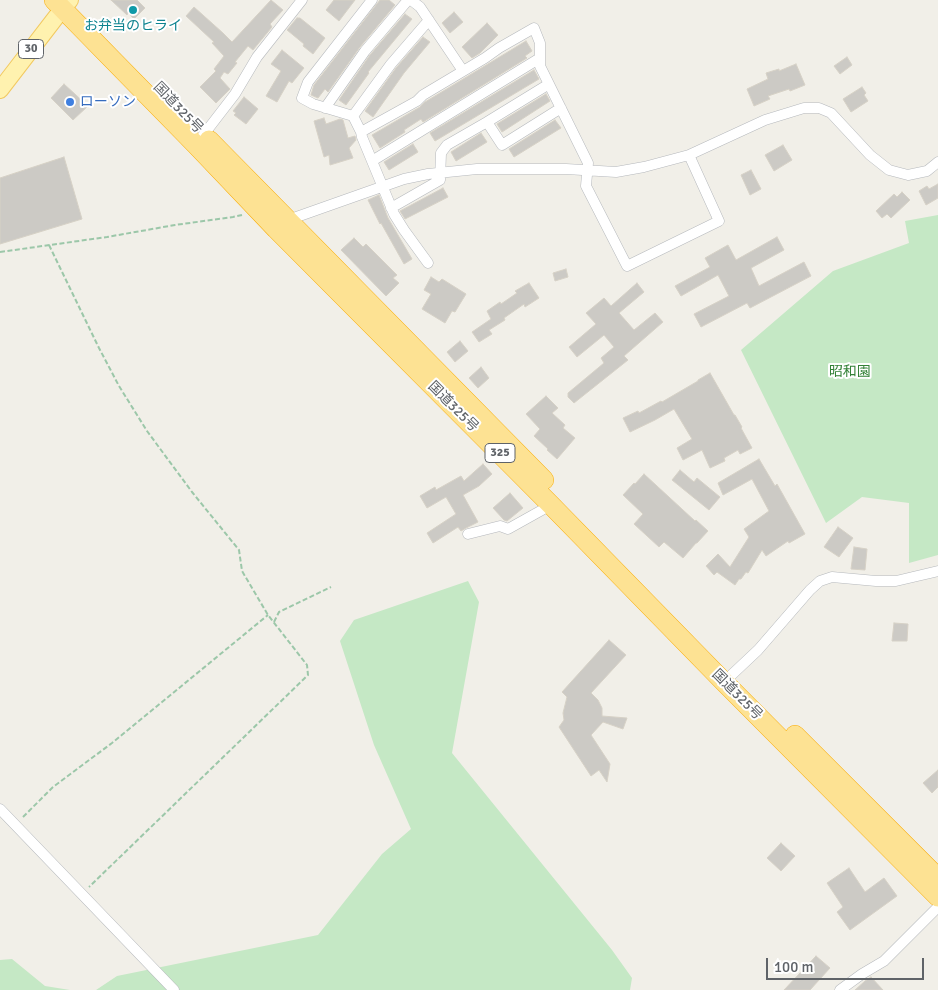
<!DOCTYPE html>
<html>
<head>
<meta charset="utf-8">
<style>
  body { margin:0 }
  #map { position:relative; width:938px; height:990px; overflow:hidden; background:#f1efe8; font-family:Signika,sans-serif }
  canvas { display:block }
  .scale { position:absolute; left:766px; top:958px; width:158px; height:22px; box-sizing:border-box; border:2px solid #5f6368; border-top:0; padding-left:6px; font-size:15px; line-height:18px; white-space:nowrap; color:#5f6368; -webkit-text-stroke:4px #fff; paint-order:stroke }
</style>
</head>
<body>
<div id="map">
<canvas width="938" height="990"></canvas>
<div class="scale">100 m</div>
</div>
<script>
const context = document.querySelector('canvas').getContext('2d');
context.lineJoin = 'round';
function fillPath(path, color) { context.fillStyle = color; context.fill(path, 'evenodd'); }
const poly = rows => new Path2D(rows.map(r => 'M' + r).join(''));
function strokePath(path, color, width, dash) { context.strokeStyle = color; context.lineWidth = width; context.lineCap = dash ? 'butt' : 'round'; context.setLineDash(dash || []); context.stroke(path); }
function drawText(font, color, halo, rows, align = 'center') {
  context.font = font + ' Signika,"Noto Sans JP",sans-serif'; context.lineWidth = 4; context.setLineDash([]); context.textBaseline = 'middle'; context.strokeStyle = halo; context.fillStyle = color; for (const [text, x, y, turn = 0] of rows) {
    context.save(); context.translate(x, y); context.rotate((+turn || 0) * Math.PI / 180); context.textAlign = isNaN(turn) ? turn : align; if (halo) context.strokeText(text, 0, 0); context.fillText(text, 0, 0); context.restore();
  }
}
fillPath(poly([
  [938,215,938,555,909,563,909,503,862,497,826,523,741,350,833,271,909,243,905,221],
  [468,581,479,602,452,753,612,950,632,978,630,990,96,990,117,976,318,935,382,854,411,829,374,745,340,641,354,620],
  [12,959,45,986,70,990,0,990,0,960]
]), '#c5e8c5');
const building = poly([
  [111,0,137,0,145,8,134,19,128,13,127,15,111,0],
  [271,0,283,10,270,24,272,27,253,50,248,46,235,62,237,63,228,74,224,72,220,78,230,89,216,103,200,87,216,71,214,69,224,56,212,43,214,42,186,16,194,7,223,33,232,42,271,0],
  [334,0,355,0,339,21,326,10,334,0],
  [380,0,389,0,395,5,360,47,328,92,325,89,318,98,311,95,314,85,380,0],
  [454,12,463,22,450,33,442,23,454,12],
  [405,14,412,19,368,72,369,73,346,105,339,100,370,55,405,14],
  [297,18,300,18,325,38,313,54,303,46,304,44,287,30,297,18],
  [487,23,498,35,480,53,472,58,462,47,487,23],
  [423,37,430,42,404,73,373,117,365,111,396,68,423,37],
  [526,41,532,51,525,56,527,58,423,122,421,119,404,130,405,132,380,148,372,135,420,107,425,102,445,90,526,41],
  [282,50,304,68,292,83,289,81,277,102,266,96,281,71,271,64,282,50],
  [847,57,852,65,840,74,834,66,847,57],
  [796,64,805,85,790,91,789,89,768,96,770,99,754,106,747,89,768,79,766,73,779,69,779,71,796,64],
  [534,70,539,79,435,141,430,133,534,70],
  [64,84,88,106,73,120,51,98,64,84],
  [862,87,866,93,864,95,868,101,851,112,843,99,862,87],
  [546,94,550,101,502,132,497,124,546,94],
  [244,97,258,109,246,124,234,115,236,113,233,111,244,97],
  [324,118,326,124,340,119,343,120,348,138,355,136,356,140,349,148,353,158,330,165,329,155,324,157,314,121,324,118],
  [555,120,561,128,514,157,509,149,555,120],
  [481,133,487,142,456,161,451,152,481,133],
  [413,144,418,152,389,170,384,162,413,144],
  [783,145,792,160,774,171,765,155,783,145],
  [64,157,82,219,0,244,0,178,64,157],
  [751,170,761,189,750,195,741,175,751,170],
  [938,184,938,198,926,205,919,191,927,186,929,189,938,184],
  [443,188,448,197,405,219,400,211,443,188],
  [902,192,910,200,891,218,887,214,882,218,876,211,894,194,897,197,902,192],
  [379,195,388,218,412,259,404,264,381,223,380,224,368,200,379,195],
  [777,237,784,250,751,268,759,286,804,262,811,276,750,308,747,303,701,327,694,314,729,296,718,275,681,296,675,286,710,267,705,258,728,245,736,260,777,237],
  [354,238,363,247,366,244,397,275,393,278,399,283,386,296,341,250,354,238],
  [566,269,568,277,555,281,553,273,566,269],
  [431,277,439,282,442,279,466,294,455,312,452,311,445,323,422,309,431,294,424,290,431,277],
  [529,283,539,298,525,307,524,304,504,318,505,320,489,330,492,334,479,342,472,332,491,319,487,311,500,302,501,304,517,293,515,291,529,283],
  [637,283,644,292,619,313,634,330,655,313,663,322,624,356,628,360,574,403,568,397,568,393,604,363,601,358,614,347,604,335,577,357,569,347,596,324,586,313,604,298,611,306,637,283],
  [460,341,468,351,455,362,447,352,460,341],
  [481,367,489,378,478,388,469,378,481,367],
  [710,373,734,415,735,415,742,427,741,428,752,448,740,454,738,450,724,458,725,461,710,468,702,450,683,460,677,448,692,439,674,409,655,420,630,432,623,418,638,411,639,413,661,401,662,402,698,381,698,380,710,373],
  [546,396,558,408,552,413,565,425,563,428,575,438,557,459,547,450,548,449,534,436,540,429,526,414,546,396],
  [759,459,775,486,777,484,805,534,789,543,788,541,766,556,762,550,748,573,746,572,741,579,739,579,735,585,717,572,714,575,706,566,718,554,730,567,749,537,744,529,769,511,752,479,723,495,718,483,759,459],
  [483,464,492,474,479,486,463,495,478,522,466,528,461,531,458,527,433,543,427,533,456,514,446,497,427,508,420,496,435,487,436,490,461,476,464,481,483,464],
  [680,470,694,482,697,478,720,497,709,510,672,480,680,470],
  [644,474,695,521,696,520,708,531,697,543,696,543,683,558,664,542,659,547,634,524,643,514,623,495,634,483,635,484,644,474],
  [510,493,523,508,507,521,504,520,493,508,510,493],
  [838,527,853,538,839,557,824,547,838,527],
  [854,547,867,549,865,570,851,569,854,547],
  [894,623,908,624,907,641,892,641,894,623],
  [609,640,626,655,591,693,598,700,602,708,602,716,627,718,623,729,603,722,591,735,610,764,607,782,599,770,591,776,559,727,564,720,563,713,567,697,562,692,609,640],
  [938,770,938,787,932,793,923,783,938,770],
  [781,843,795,856,781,871,767,858,781,843],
  [849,868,865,892,884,878,897,896,850,930,837,912,843,907,827,883,849,868],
  [816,956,830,968,810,990,784,990,816,956],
  [871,977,883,990,855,990,865,981,871,977]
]);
fillPath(building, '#cccac5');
strokePath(building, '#d6d1c6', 1);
const street = poly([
  [372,0,308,82,302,98,313,104,353,116,361,132,362,137,394,214,404,230,428,263],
  [411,0,420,7,463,71],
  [325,108,365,51,408,0],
  [353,116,391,64,429,20],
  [487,122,549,84],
  [361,132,417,101,423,95,485,58,499,48,534,28,540,43,540,66,588,163,586,186,627,266,719,221,689,155],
  [198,142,235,94,257,57,302,0],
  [372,161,540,58],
  [391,208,440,180,441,153,447,145,487,122,502,145,561,108],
  [285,222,288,220,404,179,428,174,477,169,566,169,616,172,644,167,689,155,765,120,804,108,819,108,831,113,870,155,889,170,908,175,927,171,938,162],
  [468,534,500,526,508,529,551,505],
  [724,682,758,650,810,590,820,581,832,577,876,581,896,581,938,571],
  [0,809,174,990],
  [840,990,862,974,884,961,938,907]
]);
const primary = poly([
  [0,90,63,8,70,0]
]);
const highway = poly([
  [54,0,196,145,276,229,551,505,724,682,938,897],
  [209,140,544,480],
  [795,735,938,878]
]);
strokePath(street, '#b5b8bc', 11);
strokePath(primary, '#f2c960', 18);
strokePath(highway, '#f9ab00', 20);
strokePath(poly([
  [49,245,99,348,119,386,147,431,192,492,239,550,242,571,268,615,307,665,308,675,89,887],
  [0,252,107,237,175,225,233,217,242,215],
  [274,622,279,612,331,587],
  [23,817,53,787,112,743,268,615]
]), '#9cc7a9', 2, [5, 2.5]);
strokePath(street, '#fff', 10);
strokePath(primary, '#fff2af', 16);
strokePath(highway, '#fde293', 19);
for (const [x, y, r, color] of [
  [133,10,5,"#0f9aa8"],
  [70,102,5,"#3f7fe0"]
]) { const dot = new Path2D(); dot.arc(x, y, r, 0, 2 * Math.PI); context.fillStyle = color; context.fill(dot); strokePath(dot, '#fff', 2); }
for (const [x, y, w] of [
  [31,49,25],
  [500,453,30]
]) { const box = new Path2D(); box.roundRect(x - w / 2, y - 9.5, w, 19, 4); context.fillStyle = '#fff'; context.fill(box); strokePath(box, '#5f6368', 1); }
drawText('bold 12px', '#5f6368', null, [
  ["30",31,49],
  ["325",500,453]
]);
drawText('14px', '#0d838f', '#fff', [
  ["お弁当のヒライ",133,26]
]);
drawText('14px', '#366cbe', '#fff', [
  ["ローソン",80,102]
], 'left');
drawText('14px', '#5f6368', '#fff', [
  ["国道325号",178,108,46],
  ["国道325号",453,407,45],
  ["国道325号",737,695,45]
]);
drawText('14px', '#348238', '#fff', [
  ["昭和園",850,372]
]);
</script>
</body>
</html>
